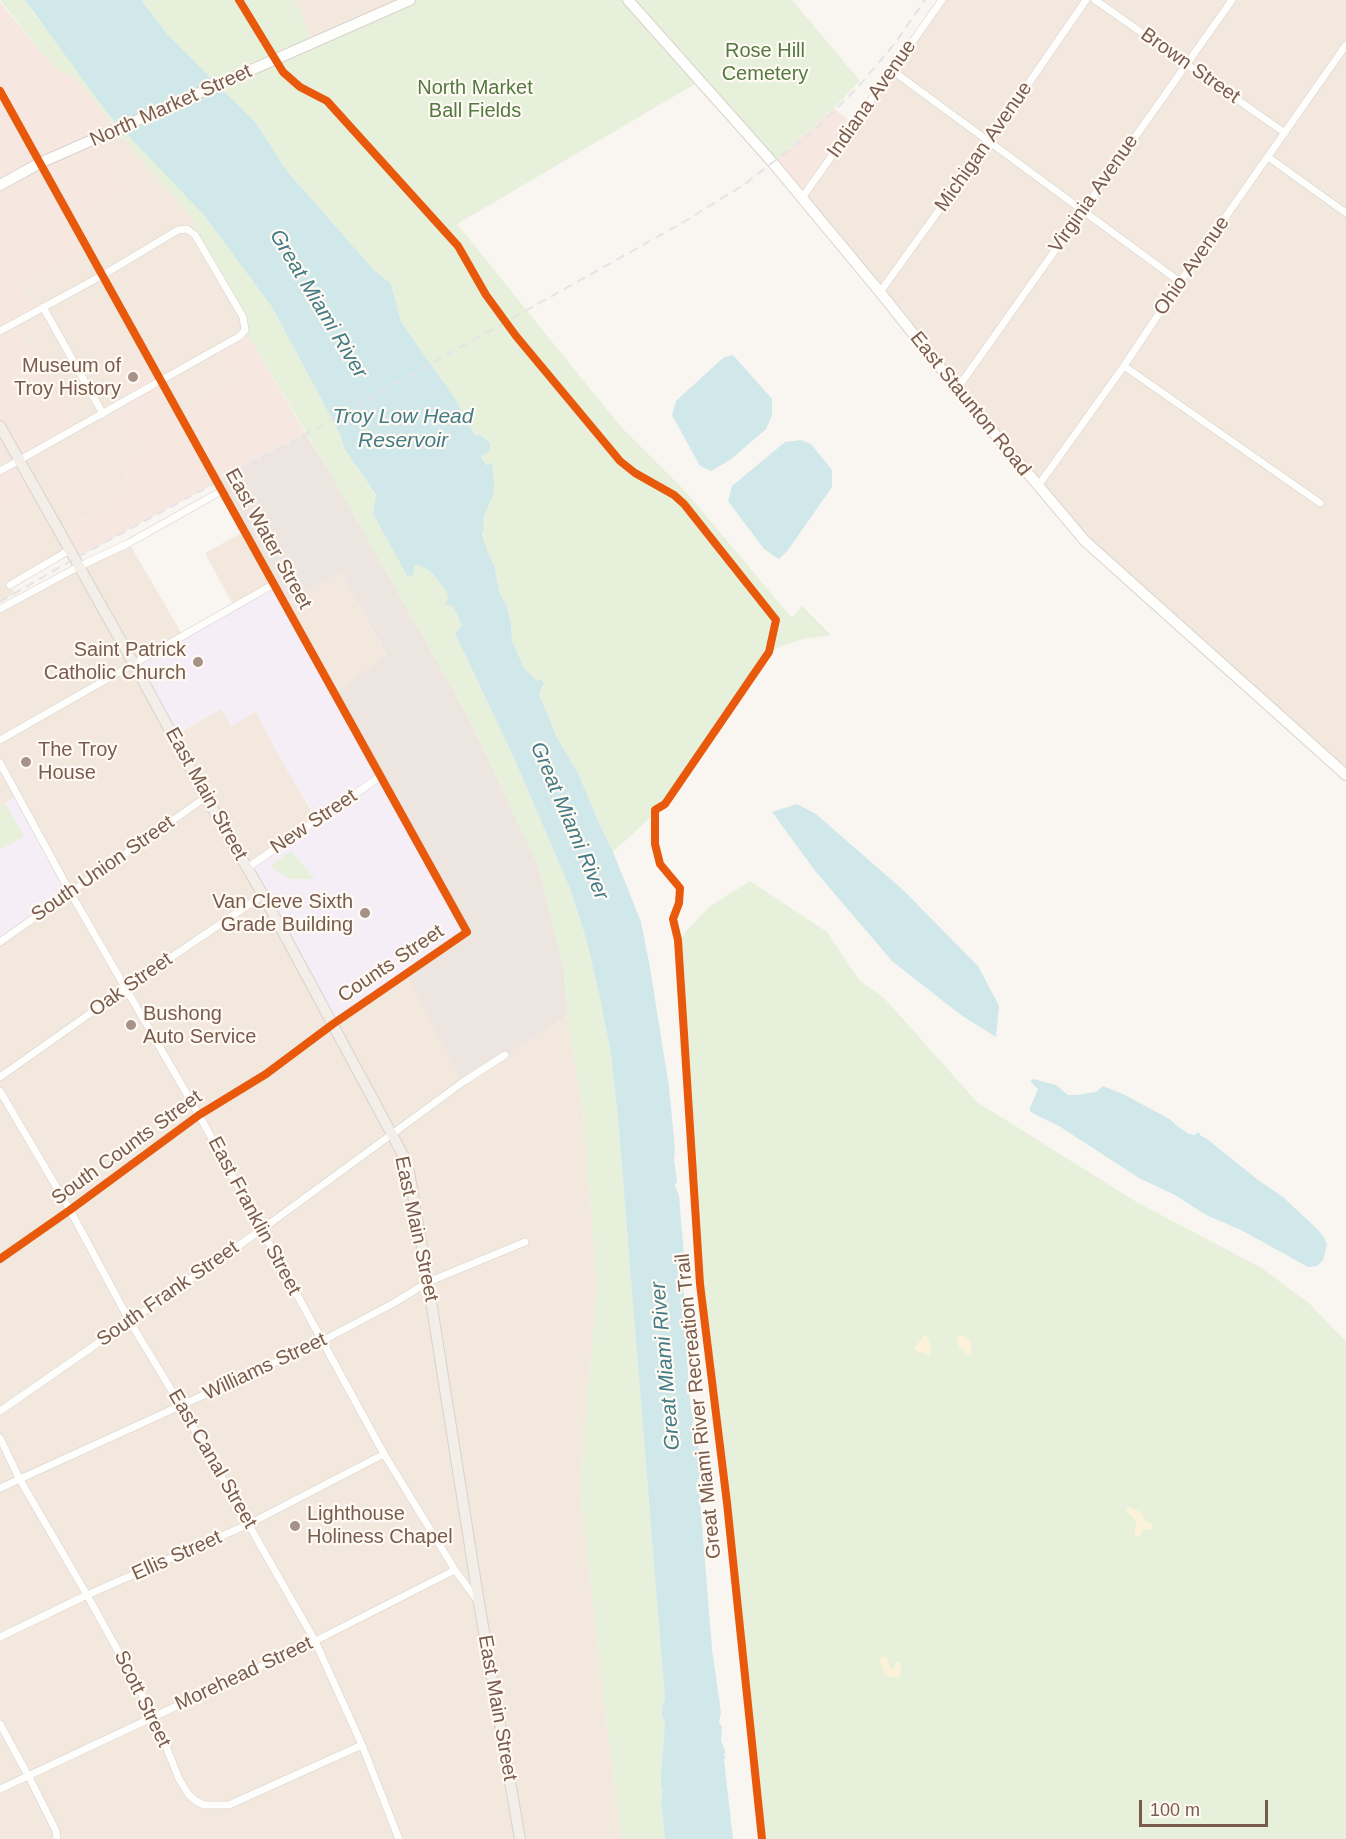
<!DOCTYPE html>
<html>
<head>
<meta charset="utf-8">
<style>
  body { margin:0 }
  #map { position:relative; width:1346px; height:1839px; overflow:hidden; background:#f9f5f0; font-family:Helvetica,sans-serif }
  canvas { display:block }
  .scale { position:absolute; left:1139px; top:1800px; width:129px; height:27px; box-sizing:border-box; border:3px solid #7a5c4d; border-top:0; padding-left:8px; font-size:18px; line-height:21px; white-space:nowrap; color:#7a5c4d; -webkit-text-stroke:4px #fffaf3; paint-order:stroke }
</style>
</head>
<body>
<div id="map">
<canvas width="1346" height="1839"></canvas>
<div class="scale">100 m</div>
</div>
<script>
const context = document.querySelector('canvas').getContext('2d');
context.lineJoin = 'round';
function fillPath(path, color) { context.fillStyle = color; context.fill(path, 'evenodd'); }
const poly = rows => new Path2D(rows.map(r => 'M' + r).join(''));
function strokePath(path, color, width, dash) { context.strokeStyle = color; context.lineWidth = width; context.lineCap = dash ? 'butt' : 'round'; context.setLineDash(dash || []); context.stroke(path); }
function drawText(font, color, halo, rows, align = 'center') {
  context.font = font + ' Helvetica,sans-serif'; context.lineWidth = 4.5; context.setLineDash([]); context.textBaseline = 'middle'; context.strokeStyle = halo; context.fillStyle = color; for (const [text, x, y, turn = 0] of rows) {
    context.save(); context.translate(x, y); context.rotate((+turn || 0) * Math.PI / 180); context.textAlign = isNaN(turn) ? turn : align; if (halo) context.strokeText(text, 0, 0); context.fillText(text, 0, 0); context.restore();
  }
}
fillPath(poly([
  [295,0,410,0,313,44],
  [942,0,1346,0,1346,775,1085,541,802,198],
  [116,130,193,219,195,235,243,317,238,380,179,413,112,374,127,400,112,409,138,451,118,463,132,490,59,532,68,551,10,586,15,593,0,602,0,514,37,493,19,461,15,323,19,281,86,246,73,222,96,139],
  [245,531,274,584,234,607,205,553],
  [129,543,183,636,173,736,221,709,256,712,282,761,406,973,505,1055,567,1016,583,1111,597,1285,580,1489,607,1725,622,1839,0,1839,0,942,17,796,0,806,0,609],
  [341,573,386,656,335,694,284,602]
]), '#f2e8de');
fillPath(poly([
  [0,2,47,59,69,72,89,93,116,130,96,139,125,192,73,222,87,246,19,281,36,312,15,323,76,429,20,461,37,493,0,514],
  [834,108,854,125,802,198,773,163],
  [245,330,306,434,74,559,59,532,132,490,118,463,138,451,112,409,127,400,112,374,145,354,179,413,238,380,219,348]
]), '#f6e8e1');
fillPath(poly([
  [306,434,335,481,466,713,538,865,564,972,567,1016,463,1082,406,973,335,694,386,655,341,573,284,602,218,481]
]), '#ede5e0');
fillPath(poly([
  [274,584,467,932,333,1024,247,868,317,819,282,761,256,712,231,726,221,709,173,737,134,664],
  [18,795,70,892,0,942,0,806]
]), '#f6eef6');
fillPath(poly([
  [0,0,25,0,37,18,203,214,272,307,340,434,344,448,376,496,373,514,408,576,414,566,419,565,430,571,445,589,462,626,455,633,514,758,571,891,587,942,600,998,611,1055,618,1119,665,1700,663,1703,662,1715,665,1722,661,1773,663,1789,661,1801,665,1839,622,1839,607,1725,580,1489,597,1285,583,1111,567,1016,564,972,538,865,466,713,335,481,245,330,243,317,195,235,193,219,116,130,89,93,69,73,64,75,47,59],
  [141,0,295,0,314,43,410,0,792,0,860,81,834,108,773,163,700,81,457,224,621,427,686,492,792,618,802,606,831,635,803,639,784,645,769,652,665,804,613,852,598,821,578,773,557,738,539,694,543,687,524,668,512,641,511,624,507,607,499,591,495,568,487,550,482,535,484,529,483,518,493,495,491,462,487,465,485,464,475,437,456,400,401,322,391,284,373,269,286,170,256,123,168,35],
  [5,803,24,836,0,850,0,806],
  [291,851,315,879,290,879,270,866],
  [750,881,827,932,860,981,884,998,977,1102,1138,1203,1260,1267,1310,1304,1346,1342,1346,1839,762,1839,727,1503,700,1284,678,940,709,907]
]), '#e7f0db');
fillPath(poly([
  [958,1335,965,1336,972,1343,970,1355,966,1354,963,1350,959,1347,957,1339],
  [923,1336,927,1336,929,1340,931,1352,929,1356,923,1352,918,1353,914,1349],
  [1129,1507,1141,1512,1144,1519,1153,1525,1152,1530,1144,1529,1139,1537,1135,1535,1134,1533,1137,1522,1128,1513,1126,1509],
  [883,1656,887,1658,891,1669,894,1668,896,1662,900,1663,901,1671,899,1677,889,1677,885,1675,880,1661]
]), '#fbf2d9');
fillPath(poly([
  [25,0,141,0,168,35,256,123,286,170,373,269,391,284,401,322,456,400,475,436,480,435,490,443,490,451,481,456,485,464,487,465,492,462,494,485,493,495,483,518,484,529,482,535,487,550,495,568,499,591,507,607,511,624,512,641,524,668,537,681,541,680,544,683,539,694,557,738,578,773,598,821,613,852,641,922,650,968,669,1087,675,1150,674,1160,677,1181,675,1186,679,1196,684,1256,683,1286,690,1349,689,1359,687,1360,691,1411,694,1420,692,1425,692,1432,696,1433,699,1449,696,1453,698,1455,701,1479,698,1479,696,1489,697,1490,699,1488,712,1649,721,1712,719,1722,722,1727,721,1741,725,1750,724,1756,726,1756,724,1760,733,1839,665,1839,661,1801,663,1789,661,1787,661,1773,665,1722,662,1715,663,1703,665,1700,618,1119,611,1055,600,998,587,942,571,891,514,758,455,633,462,626,453,606,445,604,449,598,445,589,430,571,419,565,414,566,413,575,408,577,373,514,376,495,344,448,340,434,272,307,203,214,109,115],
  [733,355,772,399,772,415,766,429,730,460,711,471,700,466,672,415,676,401,723,358],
  [801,440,811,444,832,470,832,487,788,550,779,559,764,549,728,501,732,486,785,442],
  [797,804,816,814,902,889,978,966,999,1006,996,1037,961,1015,892,961,816,872,772,812],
  [1034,1079,1056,1085,1068,1095,1076,1095,1096,1092,1103,1086,1125,1095,1171,1120,1177,1126,1189,1134,1194,1135,1199,1132,1200,1135,1207,1139,1258,1180,1283,1197,1317,1229,1324,1237,1327,1245,1323,1260,1317,1266,1308,1267,1241,1230,1206,1215,1175,1195,1139,1178,1059,1126,1034,1114,1030,1111,1030,1108,1038,1089,1030,1081]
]), '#d0e8ea');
const street = poly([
  [1095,0,1285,133],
  [893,71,1180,282],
  [0,91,467,932,333,1024,266,1074,199,1115,70,1210,0,1259],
  [1268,157,1346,213],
  [802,198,942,0],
  [880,292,989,141,1086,0],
  [43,307,103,414],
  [0,331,103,275,178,230,187,229,195,235,243,317,245,330,240,336,0,471],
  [1124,366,1320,503],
  [957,389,1232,0],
  [1038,486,1124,366,1180,282,1346,45],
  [10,585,68,551],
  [0,609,78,567,129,543,223,490],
  [0,740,274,584],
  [0,763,70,892,199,1115,384,1454,455,1570,477,1600],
  [247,868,381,776],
  [0,942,206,797],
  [0,1077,126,988,263,895],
  [0,1091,70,1210,129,1320,181,1406,315,1641,362,1745,399,1839],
  [0,1411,261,1230,463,1082,505,1055],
  [0,1438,19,1478,87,1595,154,1716,179,1779,189,1795,196,1801,204,1805,229,1805,362,1745],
  [0,1488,322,1341,394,1303,428,1282,525,1242],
  [0,1637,87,1595,249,1524,384,1454],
  [0,1724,29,1777,56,1831,57,1839],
  [0,1789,315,1641,455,1570]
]);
const secondary = poly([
  [628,0,773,163,880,292,962,395,1085,541,1346,775],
  [0,185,40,163,410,0]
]);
const primary = poly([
  [0,426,134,664,206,797,263,895,403,1155,409,1172,428,1282,479,1603,520,1839]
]);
strokePath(street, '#d7d1cb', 8);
strokePath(secondary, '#d9d2cb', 12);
strokePath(primary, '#dad1cc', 12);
strokePath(street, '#fefefd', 7);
strokePath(secondary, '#fefefd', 10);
strokePath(primary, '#f3eee8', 10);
strokePath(poly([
  [0,602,74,559,306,434,682,223,745,184,818,127,858,87,896,42,925,0]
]), '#e6e3e7', 2, [9, 6]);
strokePath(poly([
  [239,0,283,72,300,87,327,101,458,246,486,295,516,336,620,461,635,473,674,495,684,504,776,620,769,652,665,804,655,810,655,844,660,864,680,888,679,903,673,919,678,940,700,1284,727,1503,762,1839],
  [0,91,467,932,333,1024,266,1074,199,1115,70,1210,0,1259]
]), '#e8590c', 8);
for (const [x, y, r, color] of [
  [133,377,6,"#a69286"],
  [198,662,6,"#a69286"],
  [26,762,6,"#a69286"],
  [365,913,6,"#a69286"],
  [131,1025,6,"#a69286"],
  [295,1526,6,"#a69286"]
]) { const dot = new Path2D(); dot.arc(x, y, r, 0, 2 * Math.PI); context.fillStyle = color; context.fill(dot); strokePath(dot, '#fffaf3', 2); }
drawText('20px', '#537a41', '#fffaf3', [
  ["Rose Hill",765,51],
  ["Cemetery",765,74],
  ["North Market",475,88],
  ["Ball Fields",475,111]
]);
drawText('20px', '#7a5c4d', '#fffaf3', [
  ["Brown Street",1190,66,35],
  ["Indiana Avenue",872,99,-55],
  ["North Market Street",171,106,-24],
  ["Michigan Avenue",984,147,-55],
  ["Virginia Avenue",1094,194,-55],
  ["Ohio Avenue",1192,266,-55],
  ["East Staunton Road",970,404,51],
  ["East Water Street",268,539,61],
  ["East Main Street",206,794,61],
  ["New Street",314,822,-34],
  ["South Union Street",103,869,-35],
  ["Counts Street",391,964,-34],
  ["Oak Street",131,985,-35],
  ["South Counts Street",127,1148,-36],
  ["East Franklin Street",254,1216,62],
  ["East Main Street",416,1229,78],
  ["South Frank Street",168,1294,-35],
  ["Williams Street",265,1367,-25],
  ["Great Miami River Recreation Trail",699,1406,-96],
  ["East Canal Street",212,1459,60],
  ["Ellis Street",177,1556,-24],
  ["Morehead Street",244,1674,-25],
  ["Scott Street",142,1699,64],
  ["East Main Street",497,1708,80]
]);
drawText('20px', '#7a5c4d', '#fffaf3', [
  ["Museum of",121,366],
  ["Troy History",121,389],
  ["Saint Patrick",186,650],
  ["Catholic Church",186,673],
  ["The Troy",38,750,"left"],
  ["House",38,773,"left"],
  ["Van Cleve Sixth",353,902],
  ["Grade Building",353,925],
  ["Bushong",143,1014,"left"],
  ["Auto Service",143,1037,"left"],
  ["Lighthouse",307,1514,"left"],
  ["Holiness Chapel",307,1537,"left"]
], 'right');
drawText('italic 21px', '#437c86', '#fffaf3', [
  ["Great Miami River",318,304,59],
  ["Troy Low Head",403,417],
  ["Reservoir",403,441],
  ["Great Miami River",569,821,67],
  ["Great Miami River",666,1366,-95]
]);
</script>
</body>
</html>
